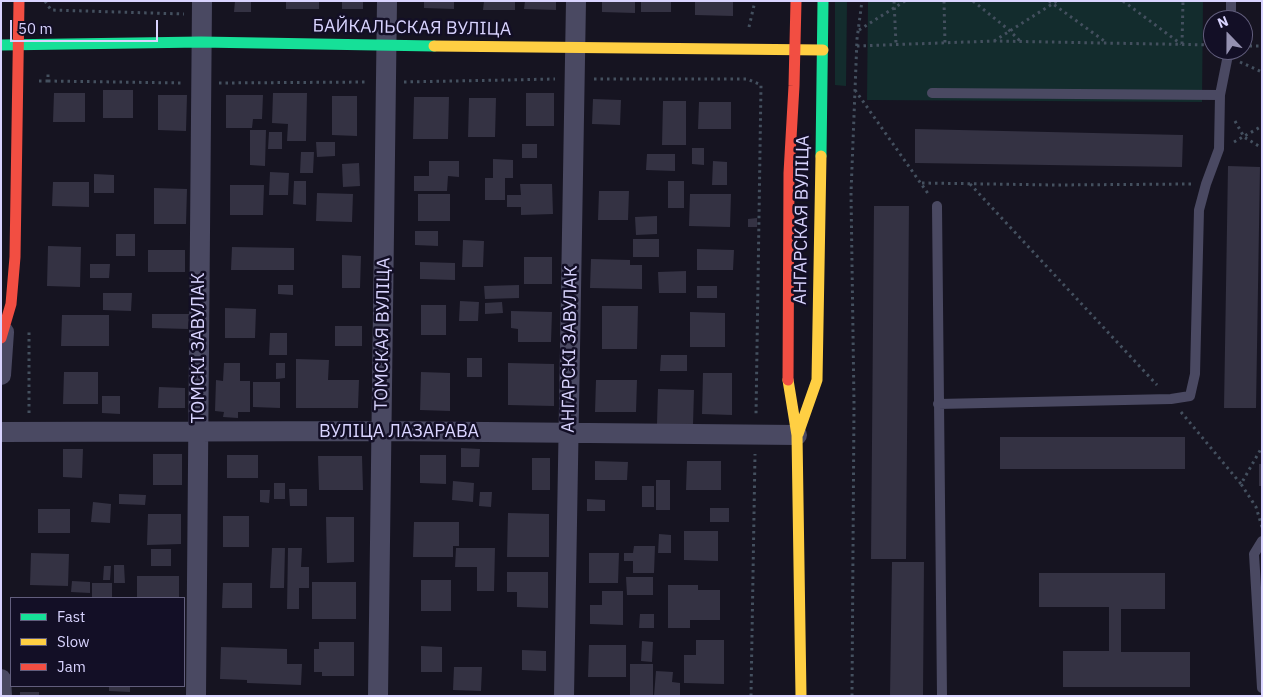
<!DOCTYPE html>
<html>
<head>
<meta charset="utf-8">
<style>
  body { margin:0 }
  #map { position:relative; width:1263px; height:697px; overflow:hidden; background:#161421; font-family:"IBM Plex Sans",sans-serif }
  canvas { display:block }
  .frame { position:absolute; inset:0; border:2px solid #d9d4ff; pointer-events:none }
  .legend { position:absolute; left:10px; top:597px; width:175px; height:90px; box-sizing:border-box; background:#130f26; border:1px solid #625e7d; margin:0; padding:6px 9px; list-style:none; font-size:15px; color:#d9d4ff }
  .legend li { display:flex; align-items:center; gap:10px; height:25px }
  .legend b { width:25px; border:1px solid #625e7d }
  .north { position:absolute; left:1203px; top:10px; width:50px; height:50px; box-sizing:border-box; background:#130f26; border:1px solid #625e7d; border-radius:50%; rotate:338deg; font-size:14px; font-weight:700; line-height:20px; text-align:center; color:#d9d4ff }
  .north::after { content:''; display:block; margin:auto; width:18px; height:22px; background:#9591b1; clip-path:polygon(50% 0,100% 100%,50% 72%,0 100%) }
  .scale { position:absolute; left:10px; top:20px; width:148px; height:22px; box-sizing:border-box; border:2px solid #d9d4ff; border-top:0; padding-left:6px; font-size:15px; line-height:18px; white-space:nowrap; color:#d9d4ff; -webkit-text-stroke:4px #130f26; paint-order:stroke }
</style>
</head>
<body>
<div id="map">
<canvas width="1263" height="697"></canvas>
<div class="frame"></div>
<ul class="legend">
<li><b style="height:6px;background:#16e098"></b>Fast</li>
<li><b style="height:6px;background:#ffcf43"></b>Slow</li>
<li><b style="height:6px;background:#f24e42"></b>Jam</li>
</ul>
<div class="north">N</div>
<div class="scale">50 m</div>
</div>
<script>
const context = document.querySelector('canvas').getContext('2d');
context.lineJoin = 'round';
function fillPath(path, color) { context.fillStyle = color; context.fill(path, 'evenodd'); }
const poly = rows => new Path2D(rows.map(r => 'M' + r).join(''));
function strokePath(path, color, width, dash) { context.strokeStyle = color; context.lineWidth = width; context.lineCap = dash ? 'butt' : 'round'; context.setLineDash(dash || []); context.stroke(path); }
function drawText(font, color, halo, rows, align = 'center') {
  context.font = font + ' "IBM Plex Sans",sans-serif'; context.lineWidth = 5; context.setLineDash([]); context.textBaseline = 'middle'; context.strokeStyle = halo; context.fillStyle = color; for (const [text, x, y, turn = 0] of rows) {
    context.save(); context.translate(x, y); context.rotate((+turn || 0) * Math.PI / 180); context.textAlign = isNaN(turn) ? turn : align; if (halo) context.strokeText(text, 0, 0); context.fillText(text, 0, 0); context.restore();
  }
}
fillPath(poly([
  [835,1,847,1,846,86,835,85],
  [868,1,1203,1,1202,102,867,100]
]), '#132c2d');
fillPath(poly([
  [235,1,251,1,251,12,234,12],
  [286,1,319,1,319,9,286,9],
  [342,1,363,1,363,9,342,9],
  [424,1,454,1,454,9,424,8],
  [484,1,515,1,515,10,483,10],
  [525,1,556,1,556,10,524,9],
  [602,1,635,1,635,13,602,12],
  [641,1,671,1,671,12,641,12],
  [695,1,733,1,733,16,695,15],
  [103,90,133,90,133,118,103,118],
  [54,93,85,93,85,122,53,122],
  [273,93,307,93,306,141,287,141,288,124,272,123],
  [526,93,554,93,554,126,526,126],
  [158,95,187,95,186,131,158,130],
  [226,95,263,95,262,119,253,119,252,128,226,128],
  [332,96,357,96,357,136,332,135],
  [414,97,449,97,448,139,413,139],
  [469,98,496,98,495,137,468,137],
  [593,99,621,100,620,125,592,124],
  [663,101,686,101,686,145,662,145],
  [699,102,731,102,731,129,698,129],
  [915,129,1183,135,1182,167,915,163],
  [250,130,266,130,265,166,250,165],
  [269,132,282,132,282,149,268,149],
  [316,142,335,142,335,156,317,157],
  [522,144,537,144,537,158,522,158],
  [692,148,704,148,704,165,692,164],
  [301,152,314,152,313,173,300,173],
  [647,154,675,154,675,171,646,170],
  [493,159,513,160,513,178,505,178,505,200,485,200,485,178,493,178],
  [429,161,459,161,459,177,448,176,447,191,414,191,414,176,429,176],
  [713,161,727,162,727,185,712,185],
  [359,163,360,186,343,187,342,164],
  [1228,166,1260,167,1256,408,1224,408],
  [270,172,289,173,288,195,269,195],
  [94,174,114,175,114,193,94,193],
  [294,181,306,181,306,205,293,204],
  [668,181,684,181,684,208,668,208],
  [53,182,89,182,89,207,52,206],
  [520,184,552,184,553,214,521,215,521,207,507,207,507,195,521,195],
  [230,185,264,185,263,215,230,215],
  [154,188,187,189,186,224,154,224],
  [599,191,629,191,628,220,598,220],
  [317,193,353,194,352,222,316,221],
  [418,194,450,194,450,221,418,221],
  [690,194,731,194,730,227,689,226],
  [874,206,909,206,906,559,871,559],
  [657,216,657,234,636,235,635,217],
  [757,218,757,227,748,227,748,219],
  [415,231,438,231,438,246,415,245],
  [116,234,135,234,135,256,116,256],
  [633,239,659,239,659,257,633,257],
  [463,240,484,241,483,267,462,267],
  [48,246,81,247,80,287,47,286],
  [232,247,294,248,294,270,231,270],
  [697,249,734,250,733,270,697,270],
  [148,250,185,250,185,272,148,272],
  [342,255,361,256,360,288,342,288],
  [524,257,552,257,552,284,524,284],
  [591,259,630,260,630,265,642,265,642,289,590,288],
  [420,262,455,263,455,280,420,279],
  [90,264,110,264,109,278,90,278],
  [686,271,686,293,659,293,658,272],
  [278,285,293,285,293,295,278,294],
  [519,285,519,298,485,299,484,286],
  [697,286,717,286,717,298,697,298],
  [103,293,132,293,131,311,103,310],
  [460,301,479,302,478,321,459,321],
  [502,302,503,313,485,314,485,303],
  [421,305,446,305,446,335,421,335],
  [602,306,638,306,637,349,602,349],
  [225,308,256,309,255,338,225,338],
  [511,311,552,312,551,342,518,342,518,329,511,328],
  [690,312,725,313,725,347,690,347],
  [152,314,189,314,188,329,152,328],
  [62,315,109,315,109,346,61,346],
  [335,326,362,326,362,346,335,346],
  [270,333,287,333,287,355,269,355],
  [661,355,687,355,687,371,660,371],
  [467,358,482,358,482,377,467,377],
  [296,359,329,360,328,380,359,380,358,408,296,408],
  [224,363,240,363,240,381,250,381,250,412,238,412,238,418,223,417,224,412,215,411,216,380,223,381],
  [276,363,285,363,285,378,276,379],
  [508,363,554,364,554,406,508,405],
  [64,372,98,372,98,404,63,404],
  [421,372,450,373,450,411,420,410],
  [703,373,732,373,732,415,702,414],
  [596,380,637,380,636,412,595,412],
  [253,382,280,382,280,408,253,407],
  [159,387,185,388,185,408,158,408],
  [658,389,694,390,693,425,657,424],
  [102,396,120,396,120,414,102,413],
  [1000,437,1185,437,1185,469,1000,469],
  [461,448,480,449,479,467,461,467],
  [63,449,83,449,82,478,63,477],
  [153,454,182,454,182,485,153,485],
  [227,455,258,455,258,478,227,478],
  [420,455,446,455,446,484,420,483],
  [318,456,362,456,363,490,319,490],
  [532,458,550,458,550,490,532,490],
  [595,461,628,462,627,480,595,480],
  [687,461,721,461,721,490,686,490],
  [1259,464,1262,464,1262,486,1259,486],
  [656,480,670,480,670,510,656,510],
  [453,481,474,483,473,502,452,500],
  [274,483,285,483,285,499,274,499],
  [642,486,654,486,654,507,642,507],
  [289,489,307,489,307,506,290,506],
  [260,490,270,490,269,503,260,502],
  [480,492,492,492,491,507,479,506],
  [119,494,146,495,145,505,119,504],
  [587,499,605,500,605,511,587,511],
  [93,502,111,504,110,523,91,522],
  [710,508,729,508,729,522,710,522],
  [38,509,70,509,70,533,38,533],
  [508,513,549,514,549,557,507,557],
  [148,514,181,514,181,544,147,545],
  [223,516,249,516,249,547,223,547],
  [326,517,354,517,354,562,327,563],
  [414,522,459,522,459,546,453,546,453,557,413,557],
  [684,531,718,531,718,561,684,560],
  [659,534,671,535,671,553,658,553],
  [634,546,655,546,654,573,633,573,633,561,624,561,624,553,633,553],
  [272,548,285,548,284,588,270,588],
  [288,548,302,548,301,567,309,567,309,588,299,588,299,609,287,609],
  [456,548,495,548,494,591,477,591,477,567,455,567],
  [151,549,171,549,171,566,151,566],
  [31,553,69,554,68,586,30,585],
  [589,553,619,553,618,583,589,583],
  [892,562,924,562,923,696,890,696],
  [114,565,124,565,125,583,114,583],
  [104,566,111,566,110,580,103,580],
  [507,572,548,572,548,608,517,607,517,592,507,592],
  [1039,573,1165,573,1165,609,1121,609,1121,652,1190,652,1190,687,1063,687,1063,651,1109,651,1109,607,1039,607],
  [137,576,179,576,179,598,137,598],
  [626,577,653,577,653,595,627,595],
  [421,580,451,580,451,611,421,611],
  [72,581,90,582,90,593,71,592],
  [312,582,356,582,356,619,312,619],
  [92,583,112,583,112,598,92,598],
  [223,583,252,583,252,608,222,608],
  [668,585,698,585,698,590,720,590,720,620,690,620,690,628,668,628],
  [602,591,623,591,623,625,590,624,590,605,602,605],
  [640,614,654,614,654,628,639,628],
  [696,640,724,640,724,684,684,683,684,655,696,655],
  [642,641,653,642,652,662,641,661],
  [319,642,354,642,354,676,322,676,322,672,314,672,314,649,319,649],
  [589,645,626,645,626,677,588,677],
  [421,646,442,647,442,672,421,672],
  [221,647,287,649,287,664,302,664,301,685,247,683,247,680,220,679],
  [522,650,546,651,546,671,522,670],
  [630,664,653,664,653,696,630,696],
  [454,667,482,667,481,691,453,690],
  [656,671,673,672,672,682,680,683,680,696,654,696],
  [109,686,130,686,130,692,109,691],
  [20,692,39,692,39,696,20,696]
]), '#343243');
strokePath(poly([
  [45,1,51,10,184,14],
  [894,1,896,44],
  [944,1,945,44],
  [973,1,1009,30,1020,41],
  [1049,1,1107,43],
  [1123,1,1181,44],
  [749,27,755,1],
  [859,30,905,1],
  [994,41,1057,1],
  [1182,44,1183,1],
  [857,46,994,41,1213,45],
  [1243,46,1262,46],
  [1240,62,1262,72],
  [594,79,747,79,761,85,756,415],
  [39,81,48,81,48,71],
  [48,81,183,83],
  [404,82,555,79],
  [219,83,368,82],
  [855,90,929,195],
  [1235,121,1244,137,1262,148],
  [1234,142,1262,126],
  [922,183,1055,185,1191,184],
  [970,184,1157,385],
  [1181,412,1241,484],
  [29,413,29,332],
  [1262,527,1256,507,1241,484,1262,447],
  [751,696,755,454],
  [852,696,854,404,851,193,857,39,862,1]
]), '#44505f', 3, [2.5, 4]);
strokePath(poly([
  [1231,20,1231,1],
  [932,93,1220,95,1229,50],
  [937,206,942,696],
  [938,404,1171,399,1190,396,1195,374,1199,210,1206,184,1219,149,1220,95],
  [1262,541,1254,554,1262,688]
]), '#4a4962', 10);
strokePath(poly([
  [1,375,4,332],
  [1,432,382,431,797,435],
  [1,679,2,696],
  [196,696,202,1],
  [378,696,387,1],
  [564,696,576,1]
]), '#4a4962', 20);
strokePath(poly([
  [1,45,201,42,434,46],
  [821,156,823,1]
]), '#16e098', 11);
strokePath(poly([
  [434,46,823,50],
  [788,380,797,435,801,696],
  [798,434,817,380,821,156]
]), '#ffcf43', 11);
strokePath(poly([
  [1,338,11,304,15,257,19,1],
  [788,380,789,173,794,86,796,1]
]), '#f24e42', 11);
drawText('18px', '#d9d4ff', '#130f26', [
  ["БАЙКАЛЬСКАЯ ВУЛІЦА",412,28,1],
  ["АНГАРСКАЯ ВУЛІЦА",802,220,-89],
  ["ТОМСКАЯ ВУЛІЦА",383,334,-89],
  ["ТОМСКІ ЗАВУЛАК",199,348,-90],
  ["АНГАРСКІ ЗАВУЛАК",570,349,-89],
  ["ВУЛІЦА ЛАЗАРАВА",399,432]
]);
</script>
</body>
</html>
